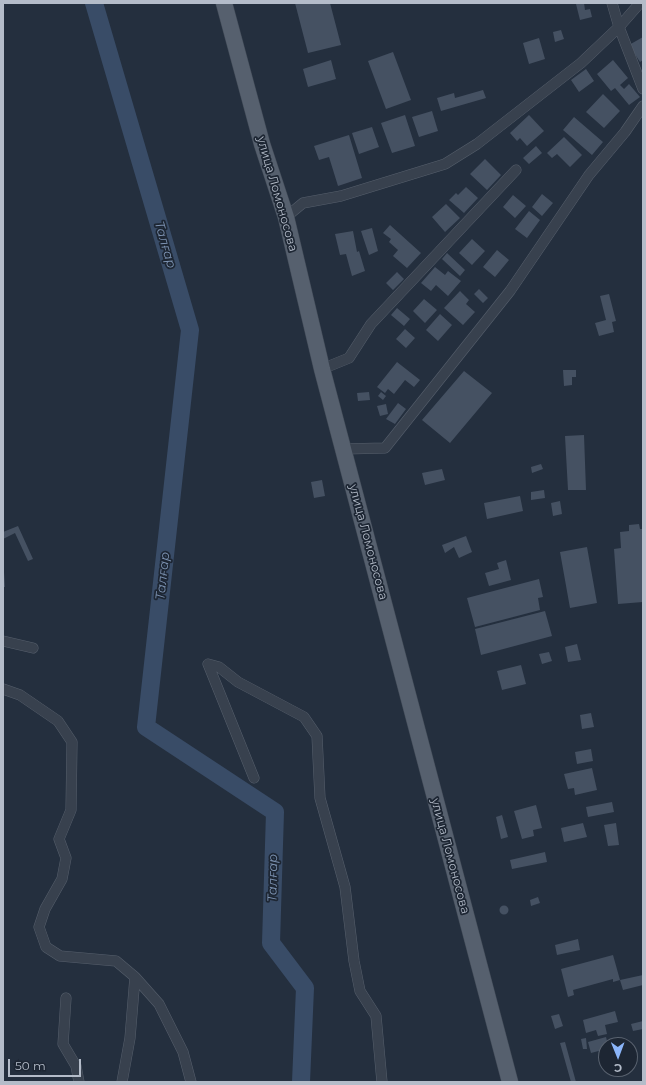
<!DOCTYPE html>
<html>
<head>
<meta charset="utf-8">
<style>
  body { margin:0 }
  #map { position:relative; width:646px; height:1085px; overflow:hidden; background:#242f3e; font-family:Montserrat,sans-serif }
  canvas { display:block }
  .frame { position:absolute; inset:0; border:4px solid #b4bcc9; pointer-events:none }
  .north { position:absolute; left:598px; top:1037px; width:40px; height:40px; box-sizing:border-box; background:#1d2633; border:1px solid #59626f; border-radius:50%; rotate:179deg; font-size:11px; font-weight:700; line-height:16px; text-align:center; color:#b4bcc9 }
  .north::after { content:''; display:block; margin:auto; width:14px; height:18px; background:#8ab4f8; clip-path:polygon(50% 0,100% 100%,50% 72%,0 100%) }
  .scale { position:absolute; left:8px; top:1059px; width:73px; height:18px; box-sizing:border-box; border:2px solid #b4bcc9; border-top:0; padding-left:5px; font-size:12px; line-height:14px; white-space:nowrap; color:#b4bcc9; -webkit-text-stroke:3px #1d2633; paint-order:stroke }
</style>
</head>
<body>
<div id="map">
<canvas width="646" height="1085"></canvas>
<div class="frame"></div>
<div class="north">С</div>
<div class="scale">50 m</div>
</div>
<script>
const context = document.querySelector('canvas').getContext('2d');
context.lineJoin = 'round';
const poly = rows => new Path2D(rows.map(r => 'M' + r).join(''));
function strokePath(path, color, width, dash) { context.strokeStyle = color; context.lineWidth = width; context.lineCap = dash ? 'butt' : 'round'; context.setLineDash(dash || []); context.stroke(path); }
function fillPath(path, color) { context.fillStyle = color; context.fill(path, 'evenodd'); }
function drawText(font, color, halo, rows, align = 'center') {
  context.font = font + ' Montserrat,sans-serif'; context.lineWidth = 3.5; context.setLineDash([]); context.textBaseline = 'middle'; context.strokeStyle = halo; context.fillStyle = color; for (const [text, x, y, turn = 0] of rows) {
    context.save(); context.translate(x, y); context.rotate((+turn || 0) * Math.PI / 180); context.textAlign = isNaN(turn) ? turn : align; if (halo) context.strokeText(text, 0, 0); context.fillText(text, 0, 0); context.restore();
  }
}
strokePath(poly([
  [94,3,190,330,146,727,275,812,271,943,305,988,301,1082]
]), '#394c67', 18);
fillPath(poly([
  [295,3,330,3,341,45,308,53],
  [579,3,584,3,585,10,590,9,592,17,580,20,576,4],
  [561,30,564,39,555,42,553,32],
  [643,37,643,60,640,62,629,45],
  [539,38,545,59,529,64,523,43],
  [393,52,411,100,386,109,368,61],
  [331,60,336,79,308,87,303,69],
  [613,60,628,78,620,85,624,89,629,84,640,97,629,105,615,88,611,91,597,74],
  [586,69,594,81,579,92,571,80],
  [483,90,486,98,441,111,437,98,454,93,455,98],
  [603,94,620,111,604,128,586,112],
  [432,111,438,131,419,137,412,117],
  [405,115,415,146,392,153,381,123],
  [529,115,544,131,527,146,520,138,517,141,510,133],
  [574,117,603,142,592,155,563,130],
  [372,127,379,147,359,154,352,133],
  [349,135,362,178,338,186,329,157,319,160,314,146],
  [564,137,582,155,570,167,557,154,552,158,547,153],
  [536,146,542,153,529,164,523,158],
  [485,159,501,175,487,190,470,174],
  [466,187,478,198,464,213,449,200,456,193,458,195],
  [542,194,553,203,542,216,532,207],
  [513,195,526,206,515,218,503,207],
  [446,204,460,218,445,232,432,217],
  [529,211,540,220,527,238,515,229],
  [390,225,421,253,407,268,393,256,398,250,389,242,391,239,383,233],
  [372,228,378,251,369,255,361,231],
  [353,231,357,252,359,251,365,271,352,276,346,254,340,255,335,234],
  [472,239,485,251,472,265,459,253],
  [497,250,509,260,495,277,483,267],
  [447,253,465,270,460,276,442,259],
  [435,267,445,275,448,271,461,281,448,296,436,285,431,291,421,283],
  [397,272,404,279,393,290,386,283],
  [479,289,488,298,483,303,474,294],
  [460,291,469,300,466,304,475,312,463,325,444,308],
  [609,294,616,321,612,322,614,332,599,336,595,323,606,320,600,296],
  [424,299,437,310,425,323,413,311],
  [397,308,410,319,404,326,391,315],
  [440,314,452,325,438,341,426,330],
  [405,329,415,338,406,348,396,339],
  [397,362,420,380,414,387,405,380,394,394,388,389,385,393,377,387],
  [563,370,576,370,576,377,572,377,572,385,564,386],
  [464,371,492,393,450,443,422,420],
  [369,392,370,400,358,401,357,393],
  [381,392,386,396,383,400,378,396],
  [398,403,406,409,395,424,386,419],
  [386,404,388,414,380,416,377,406],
  [584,435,586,490,568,490,565,436],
  [541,464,543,469,532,473,531,467],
  [442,469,445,480,425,485,422,473],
  [322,480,325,496,314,498,311,482],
  [544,490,545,498,531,500,531,492],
  [520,496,523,511,487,519,484,503],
  [560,501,562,514,553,516,551,503],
  [639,524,640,529,643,529,643,602,618,604,614,549,621,548,620,532,629,531,629,525],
  [18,526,33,559,28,561,15,533,3,539,3,532],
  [466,536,472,552,459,558,454,547,445,553,442,545],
  [587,547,597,603,570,608,560,552],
  [506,560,511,580,489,586,485,573,499,569,497,563],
  [3,572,4,572,5,587,3,587],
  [539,579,543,597,538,598,540,610,475,627,467,598],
  [545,611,552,636,481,655,475,629],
  [577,644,581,660,568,662,565,647],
  [549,652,552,661,542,664,539,654],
  [521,665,526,684,502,690,497,671],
  [591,713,594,727,582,729,580,715],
  [591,749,593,761,577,764,575,752],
  [592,768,597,790,575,795,574,788,568,789,564,774],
  [612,802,614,812,588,817,586,807],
  [536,805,542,828,533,830,534,836,522,839,514,811],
  [502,815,508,837,501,839,496,817],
  [583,823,587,837,564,842,561,828],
  [616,823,619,845,608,846,604,825],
  [545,852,547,862,512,869,510,860],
  [538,897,540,903,531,906,530,900],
  '499.5 910a4.5 4.5 0 1 1 9 0a4.5 4.5 0 1 1-9 0Z',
  [578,939,580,950,557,955,555,945],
  [613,955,620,980,613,982,613,979,573,990,574,995,568,997,561,969],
  [643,975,643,985,623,990,620,980],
  [615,1011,618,1022,605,1025,607,1034,598,1036,596,1030,586,1033,583,1020],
  [559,1014,563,1026,555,1029,551,1016],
  [643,1021,643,1029,633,1031,631,1024],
  [606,1037,608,1045,606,1045,606,1049,591,1053,588,1042],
  [586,1038,587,1049,583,1049,581,1039],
  [565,1042,576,1082,571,1082,560,1043]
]), '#455162');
const minor = poly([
  [612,3,619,27,640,3],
  [286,217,303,203,341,196,445,164,477,144,581,63,619,27,643,89],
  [322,369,349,358,371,324,516,170],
  [343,449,385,448,510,291,589,175,625,132,643,106],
  [3,641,33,648],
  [3,689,20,695,58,721,72,742,71,810,59,839,66,858,62,879,45,909,39,927,46,947,60,956,116,961,135,977],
  [254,778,208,664,219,667,238,682,304,717,317,736,320,798,345,887,354,961,360,991,376,1016,382,1082],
  [66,998,63,1044,76,1066,79,1082],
  [122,1082,130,1038,135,977,159,1004,183,1052,191,1082]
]);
const primary = poly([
  [224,3,262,144,286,217,322,369,510,1082]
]);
strokePath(minor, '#565f6c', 11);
strokePath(primary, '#414a57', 17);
strokePath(minor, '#38414e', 10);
strokePath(primary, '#56606e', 16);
drawText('12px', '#b4bcc9', '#1d2633', [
  ["улица Ломоносова",277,194,74],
  ["улица Ломоносова",368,542,75],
  ["улица Ломоносова",450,856,75]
]);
drawText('italic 13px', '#7c92b1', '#1d2633', [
  ["Талғар",165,245,74],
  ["Талғар",163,576,-84],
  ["Талғар",273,878,-89]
]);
</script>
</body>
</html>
